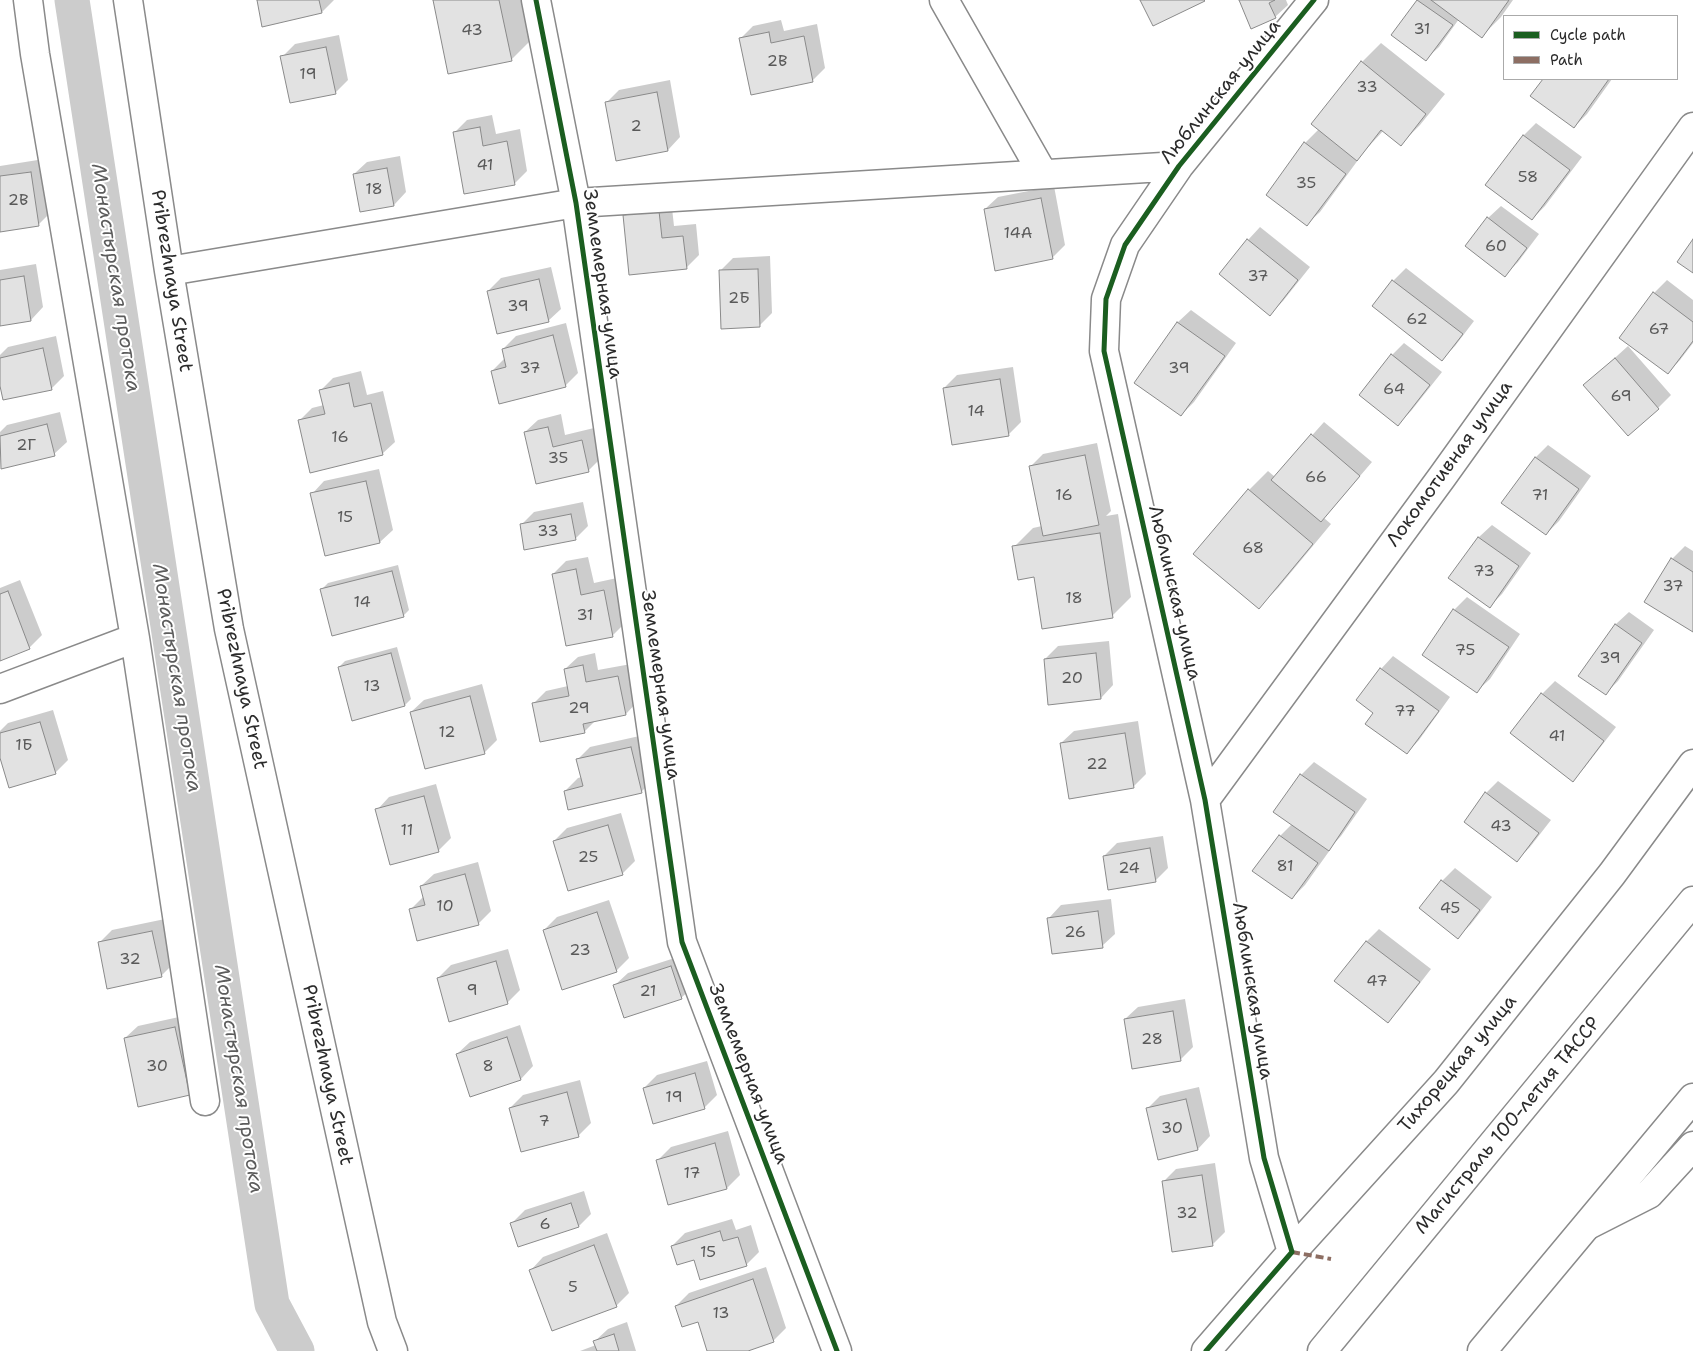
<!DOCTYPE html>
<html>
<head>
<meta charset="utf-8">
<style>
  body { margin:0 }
  #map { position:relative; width:1693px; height:1351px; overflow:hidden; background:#fff; font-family:"Shantell Sans",sans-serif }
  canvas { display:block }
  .legend { position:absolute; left:1503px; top:15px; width:175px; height:65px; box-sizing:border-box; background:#fff; border:1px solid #aaa; margin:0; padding:6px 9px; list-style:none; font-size:15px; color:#2b2b2b }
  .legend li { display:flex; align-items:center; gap:10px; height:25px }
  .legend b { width:25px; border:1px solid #aaa }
</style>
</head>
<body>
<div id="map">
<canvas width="1693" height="1351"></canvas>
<ul class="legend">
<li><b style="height:6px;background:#1b5e20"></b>Cycle path</li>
<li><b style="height:6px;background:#8d6e63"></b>Path</li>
</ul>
</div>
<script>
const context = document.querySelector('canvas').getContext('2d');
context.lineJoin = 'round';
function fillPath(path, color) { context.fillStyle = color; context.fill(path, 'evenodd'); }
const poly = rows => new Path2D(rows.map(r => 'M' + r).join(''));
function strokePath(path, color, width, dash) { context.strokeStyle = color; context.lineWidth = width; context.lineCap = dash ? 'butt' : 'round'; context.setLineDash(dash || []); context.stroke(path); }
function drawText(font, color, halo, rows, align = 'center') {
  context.font = font + ' "Shantell Sans",sans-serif'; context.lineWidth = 4; context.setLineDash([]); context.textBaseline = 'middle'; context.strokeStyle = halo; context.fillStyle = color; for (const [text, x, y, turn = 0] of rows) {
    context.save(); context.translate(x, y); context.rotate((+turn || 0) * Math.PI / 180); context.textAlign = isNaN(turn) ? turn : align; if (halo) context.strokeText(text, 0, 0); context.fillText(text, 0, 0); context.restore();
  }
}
fillPath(poly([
  [258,0,334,0,322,12],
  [434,0,522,0,530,41,511,60],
  [1240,0,1286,0,1288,5,1275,17],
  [1418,0,1513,0,1501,17,1482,36,1459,19,1439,47,1426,59,1393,35],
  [781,20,784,31,817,24,825,68,813,80,741,38,753,26],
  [339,35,348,80,336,92,282,57,295,44],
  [1381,43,1445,94,1420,125,1401,144,1384,130,1357,159,1358,160,1320,212,1307,224,1305,143,1319,129,1362,62],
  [1545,79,1612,79,1587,114,1574,127,1532,96],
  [670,80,680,137,668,150,606,103,619,90],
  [492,115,496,134,520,129,527,171,514,184,454,133,467,120],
  [1536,123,1582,157,1545,206,1532,219,1487,185,1524,135],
  [400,156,406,192,394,205,354,174,367,162],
  [44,159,51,212,38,225,0,231,0,166],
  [1054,186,1065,245,1052,258,985,209,998,197],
  [671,199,674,226,696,224,699,255,686,268,624,215,637,202],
  [1501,206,1539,234,1518,262,1505,275,1488,218],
  [1260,227,1310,267,1283,301,1270,314,1248,240],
  [770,256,772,313,759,326,720,271,733,258],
  [36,264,43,307,31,320,0,325,0,270],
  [551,267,561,309,548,321,488,291,501,278],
  [1406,268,1474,321,1455,346,1442,359,1373,306,1393,281],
  [1667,280,1693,300,1693,343,1680,360,1668,373,1620,337,1654,293],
  [1191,310,1236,343,1194,402,1181,415,1135,382,1178,322],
  [566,323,578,373,565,386,492,371,505,358,503,349,516,336],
  [56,336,64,376,51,389,0,380,0,355,8,347],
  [1404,343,1442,372,1411,411,1398,424,1392,355],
  [1628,346,1671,395,1658,408,1585,385],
  [1013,367,1021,422,1008,435,944,388,957,375],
  [361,371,367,395,383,391,395,442,382,454,299,421,312,408,324,405,320,391,333,378],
  [60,412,67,442,54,454,1,467,0,432,7,425],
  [561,414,565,435,594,428,601,458,588,471,525,432,538,420],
  [1324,422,1372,462,1324,518,1331,524,1278,588,1259,607,1195,554,1249,490,1268,471,1275,477],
  [1097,443,1111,511,1106,516,1118,514,1131,597,1112,616,1035,576,1014,547,1033,528,1042,526,1030,467,1043,454],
  [1548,445,1591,476,1559,521,1546,534,1536,457],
  [379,469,393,530,380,542,312,494,324,481],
  [583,502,588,526,575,539,521,525,534,512],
  [1492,525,1531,553,1502,594,1489,607,1450,578,1479,537],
  [1685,546,1693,551,1693,630,1672,559],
  [588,557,594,583,617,578,625,623,612,636,553,574,566,561],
  [398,565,409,610,403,616,322,589,328,583],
  [20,580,42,635,29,648,0,659,0,588],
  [1467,597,1520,634,1490,679,1477,691,1454,610],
  [1629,612,1654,630,1618,681,1606,693,1580,676,1616,624],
  [1109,641,1113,685,1101,698,1045,659,1058,646],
  [397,647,411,699,405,705,353,719,339,667,345,661],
  [595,653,598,670,631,664,638,701,626,714,596,720,584,732,534,703,546,691,568,686,565,669,578,657],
  [1393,656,1450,697,1419,740,1407,753,1375,712,1381,669],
  [1555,681,1616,727,1585,767,1573,780,1512,733,1542,694],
  [482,684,497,740,485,752,411,712,424,700],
  [53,710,68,760,55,773,0,753,0,731,8,723],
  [1138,721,1146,774,1133,787,1061,743,1074,731],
  [644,735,654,779,641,792,565,791,578,778,582,777,578,759,590,747],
  [1314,762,1367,799,1341,836,1329,849,1330,850,1305,885,1292,898,1280,836,1292,824,1275,812,1301,775],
  [1498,781,1551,820,1530,847,1517,860,1486,793],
  [436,784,451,838,438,851,377,810,389,797],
  [621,813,635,861,622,874,554,841,567,828],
  [1163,836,1168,868,1155,881,1104,856,1117,843],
  [478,862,491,911,478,924,410,910,424,896,421,886,434,874],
  [1455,868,1492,897,1471,924,1458,937,1421,908,1442,881],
  [1111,899,1115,934,1102,946,1049,918,1061,905],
  [609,900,629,958,616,971,544,930,557,917],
  [165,919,174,963,161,976,99,943,112,930],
  [1379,929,1431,969,1400,1009,1387,1022,1335,981,1367,941],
  [508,949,520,990,507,1003,438,978,451,965],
  [684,955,694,986,681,998,615,985,628,973],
  [1185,999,1193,1047,1180,1060,1125,1019,1138,1007],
  [188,1015,202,1082,189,1094,125,1038,138,1026],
  [520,1025,533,1066,521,1079,457,1054,470,1042],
  [707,1061,717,1095,704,1108,644,1088,657,1075],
  [580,1080,591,1123,578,1136,510,1108,523,1095],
  [1199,1087,1210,1136,1198,1149,1147,1109,1160,1096],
  [728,1131,740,1175,727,1188,669,1203,658,1160,671,1147],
  [1215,1163,1225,1232,1212,1245,1163,1182,1176,1169],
  [584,1191,591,1214,579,1226,512,1223,525,1210],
  [732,1219,736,1230,751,1225,759,1252,746,1265,695,1258,672,1246,685,1233],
  [607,1233,629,1293,616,1306,531,1270,543,1257],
  [766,1267,786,1328,773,1341,744,1351,709,1351,698,1320,676,1306,689,1293],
  [627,1322,636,1351,580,1351,596,1345,595,1341,608,1329]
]), '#0003');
strokePath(poly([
  [72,0,272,1304,297,1351]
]), '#ccc', 35);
const building = poly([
  [257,0,319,0,322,13,262,27,257,0],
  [433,0,499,0,512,61,448,74,433,0],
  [1140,0,1204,0,1205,1,1153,26,1140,0],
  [1239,0,1275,0,1269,3,1276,18,1251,29,1239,0],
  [1417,0,1453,25,1426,61,1391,35,1417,0],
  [1431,0,1509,0,1482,38,1431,0],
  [769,32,771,43,804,36,813,82,751,95,739,38,769,32],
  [326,47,336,94,290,103,280,56,326,47],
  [1361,61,1426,114,1401,146,1381,130,1357,161,1311,124,1361,61],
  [1543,79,1609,79,1574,128,1530,96,1543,79],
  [657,92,668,151,616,161,605,102,657,92],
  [480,127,483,146,507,141,515,185,464,194,453,132,480,127],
  [1523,135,1570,170,1532,220,1485,185,1523,135],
  [1304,142,1346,174,1307,226,1266,195,1304,142],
  [387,168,394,206,360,212,353,174,387,168],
  [31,172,39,226,0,232,0,176,31,172],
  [1041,198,1053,259,995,271,984,209,1041,198],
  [659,211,662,238,683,236,687,269,629,275,623,215,659,211],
  [1487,217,1527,248,1505,277,1465,246,1487,217],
  [1247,239,1298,280,1270,316,1219,274,1247,239],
  [1693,239,1693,273,1677,262,1693,239],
  [758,269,760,327,721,329,719,270,758,269],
  [24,276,31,321,0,326,0,280,24,276],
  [539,279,549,322,497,334,487,291,539,279],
  [1392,280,1463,334,1442,361,1372,306,1392,280],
  [1653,292,1693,322,1693,341,1668,374,1619,338,1653,292],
  [1177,322,1225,356,1181,416,1134,383,1177,322],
  [553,335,566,387,499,404,491,371,506,367,502,349,553,335],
  [43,348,52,390,3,400,0,386,0,358,43,348],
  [1391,354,1430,385,1398,426,1359,395,1391,354],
  [1615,358,1659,409,1628,436,1583,385,1615,358],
  [1000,379,1009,436,952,445,943,388,1000,379],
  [349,383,354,407,371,403,383,455,310,473,298,420,325,414,319,390,349,383],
  [47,424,55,456,1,469,0,436,47,424],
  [548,427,553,447,582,440,589,472,536,484,524,432,548,427],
  [1311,434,1360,476,1321,522,1271,480,1311,434],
  [1085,455,1099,525,1043,536,1029,466,1085,455],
  [1535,457,1579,489,1546,535,1501,503,1535,457],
  [366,481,380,543,325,556,310,493,366,481],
  [1248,489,1313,544,1259,609,1193,554,1248,489],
  [571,514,576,540,524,550,520,524,571,514],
  [1100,533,1113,618,1042,629,1034,577,1018,580,1012,546,1100,533],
  [1478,537,1519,566,1490,608,1448,578,1478,537],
  [1671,558,1693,572,1693,632,1644,602,1671,558],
  [576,569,581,595,604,590,613,637,566,646,552,574,576,569],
  [392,571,404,617,332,636,320,589,392,571],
  [8,591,30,649,0,661,0,594,8,591],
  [1453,609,1509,647,1477,693,1422,655,1453,609],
  [1615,624,1642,643,1606,695,1578,676,1615,624],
  [391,653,405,706,352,721,338,667,391,653],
  [1096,653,1101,699,1048,705,1044,659,1096,653],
  [583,665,586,682,618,676,626,715,583,724,585,733,540,742,532,703,569,696,564,669,583,665],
  [1380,668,1439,711,1407,754,1365,724,1373,713,1356,700,1380,668],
  [1541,693,1604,741,1573,782,1510,733,1541,693],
  [470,696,485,754,425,769,410,712,470,696],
  [40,722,56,774,9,788,0,758,0,733,40,722],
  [1125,733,1134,788,1069,799,1060,743,1125,733],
  [631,747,642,793,568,810,564,791,583,786,576,759,631,747],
  [1300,774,1355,812,1329,851,1273,812,1300,774],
  [1485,792,1539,833,1517,862,1464,822,1485,792],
  [424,796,439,852,390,865,375,809,424,796],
  [608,825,623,875,568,891,553,841,608,825],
  [1279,835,1318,863,1292,899,1252,871,1279,835],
  [1150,848,1156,882,1108,890,1103,856,1150,848],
  [465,874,479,925,417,941,409,909,425,905,420,886,465,874],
  [1441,880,1480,910,1458,939,1419,908,1441,880],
  [1098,911,1103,948,1052,954,1047,918,1098,911],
  [597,912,617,972,562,990,543,930,597,912],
  [152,931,162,977,107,989,98,942,152,931],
  [1366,941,1420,982,1388,1023,1334,981,1366,941],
  [496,961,508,1004,449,1022,437,978,496,961],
  [671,966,682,999,624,1018,613,985,671,966],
  [1173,1011,1181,1061,1132,1069,1124,1019,1173,1011],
  [175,1027,190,1095,138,1107,124,1038,175,1027],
  [507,1037,521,1080,470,1097,456,1054,507,1037],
  [695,1073,705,1109,653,1124,643,1088,695,1073],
  [567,1092,579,1137,521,1152,509,1108,567,1092],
  [1186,1099,1198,1150,1158,1160,1146,1108,1186,1099],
  [715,1143,727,1189,668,1205,656,1160,715,1143],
  [1202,1175,1213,1246,1172,1252,1162,1181,1202,1175],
  [571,1203,579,1227,518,1247,510,1223,571,1203],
  [720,1231,723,1241,738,1237,747,1266,700,1280,694,1260,677,1265,671,1246,720,1231],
  [594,1245,617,1307,552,1331,529,1270,594,1245],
  [753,1279,774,1342,748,1351,707,1351,698,1322,682,1327,675,1306,753,1279],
  [614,1334,619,1351,597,1351,593,1341,614,1334]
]);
fillPath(building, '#e2e2e2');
strokePath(building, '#8a8a8a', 1);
const minor = poly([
  [28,0,35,54,135,638,205,1101],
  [128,0,169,271,229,629,382,1322,393,1351],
  [536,0,576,203,682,942,837,1351],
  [944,0,1043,174],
  [169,271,576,203,1179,166],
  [0,689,135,638],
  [1205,800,1442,477,1693,127],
  [1588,1225,1649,1194,1693,1146],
  [1292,1252,1264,1158,1205,800,1104,351,1106,299,1125,245,1179,166,1314,0],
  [1206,1351,1292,1252,1446,1082,1612,874,1693,764]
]);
const major = poly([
  [1322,1351,1693,901],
  [1482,1351,1693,1098]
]);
strokePath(minor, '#8a8a8a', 31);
strokePath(major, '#8a8a8a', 31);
strokePath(minor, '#fff', 28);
strokePath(major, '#fff', 28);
strokePath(poly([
  [1292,1252,1331,1259]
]), '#8d6e63', 4, [8, 4]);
strokePath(poly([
  [536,0,576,203,682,942,837,1351],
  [1206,1351,1292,1252,1264,1158,1205,800,1104,351,1106,299,1125,245,1179,166,1314,0]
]), '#1b5e20', 5);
drawText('16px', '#595959', null, [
  ["31",1422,30],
  ["43",472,31],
  ["2В",777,62],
  ["19",308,75],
  ["33",1367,88],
  ["2",636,127],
  ["41",485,166],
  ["58",1528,178],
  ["35",1306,184],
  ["18",374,190],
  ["2В",18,201],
  ["14А",1018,234],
  ["60",1496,247],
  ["37",1258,277],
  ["2Б",739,299],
  ["39",518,307],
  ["62",1417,320],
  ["67",1659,330],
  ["37",530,369],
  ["39",1179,369],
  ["64",1394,390],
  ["69",1621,397],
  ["14",976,412],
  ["16",340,438],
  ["2Г",26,446],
  ["35",558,459],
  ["66",1316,478],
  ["16",1064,496],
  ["71",1540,496],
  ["15",345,518],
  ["33",548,532],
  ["68",1253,549],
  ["73",1484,572],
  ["37",1673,587],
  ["18",1074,599],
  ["14",362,603],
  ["31",585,616],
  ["75",1465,651],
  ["39",1610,659],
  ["20",1072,679],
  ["13",372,687],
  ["29",579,709],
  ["77",1405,712],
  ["12",447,733],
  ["41",1557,737],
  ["1Б",24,746],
  ["22",1097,765],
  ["43",1501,827],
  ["11",407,831],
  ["25",588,858],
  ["81",1285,867],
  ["24",1129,869],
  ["10",445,907],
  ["45",1450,909],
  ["26",1075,933],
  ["23",580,951],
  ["32",130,960],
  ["47",1377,982],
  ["9",472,991],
  ["21",648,992],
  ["28",1152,1040],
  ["30",157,1067],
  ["8",488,1067],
  ["19",674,1098],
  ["7",544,1122],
  ["30",1172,1129],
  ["17",692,1174],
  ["32",1187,1214],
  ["6",545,1225],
  ["15",708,1253],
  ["5",573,1288],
  ["13",721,1314]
]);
drawText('19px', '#2b2b2b', '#fff', [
  ["Люблинская улица",1221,92,-51],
  ["Pribrezhnaya Street",171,281,81],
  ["Землемерная улица",602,284,82],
  ["Локомотивная улица",1450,464,-54],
  ["Люблинская улица",1174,593,77],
  ["Pribrezhnaya Street",241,679,78],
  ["Землемерная улица",660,685,82],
  ["Люблинская улица",1252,991,81],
  ["Тихорецкая улица",1458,1064,-50],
  ["Землемерная улица",748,1074,69],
  ["Pribrezhnaya Street",327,1075,78],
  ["Магистраль 100-летия ТАССР",1508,1126,-50]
]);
drawText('italic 20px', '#5c5c5c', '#fff', [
  ["Монастырская протока",115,278,81],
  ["Монастырская протока",176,678,81],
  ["Монастырская протока",238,1079,81]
]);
</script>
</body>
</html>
